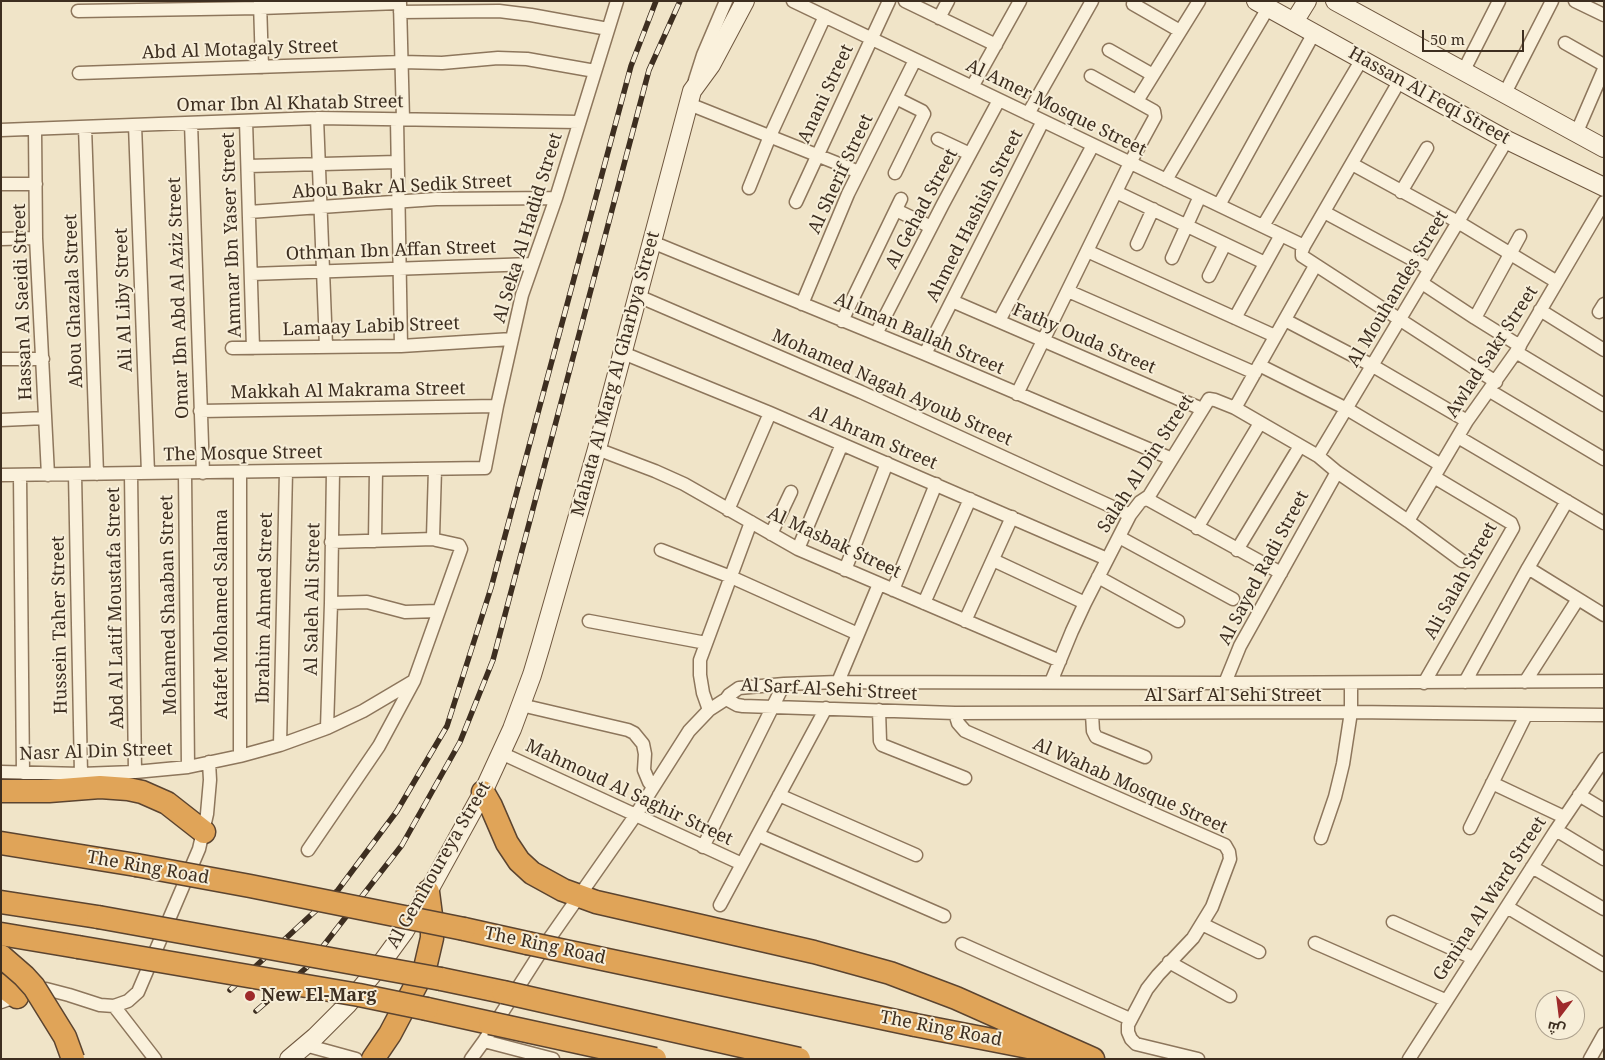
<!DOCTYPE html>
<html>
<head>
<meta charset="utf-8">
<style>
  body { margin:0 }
  #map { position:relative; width:1605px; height:1060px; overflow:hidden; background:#f0e4c8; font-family:"Noto Serif",Cairo,serif }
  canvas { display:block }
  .frame { position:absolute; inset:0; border:2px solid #3d2e20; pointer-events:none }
  .north { position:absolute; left:1535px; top:990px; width:50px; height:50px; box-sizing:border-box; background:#f7eed8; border:1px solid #ada18e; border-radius:50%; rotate:195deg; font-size:14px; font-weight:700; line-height:20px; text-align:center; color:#3d2e20 }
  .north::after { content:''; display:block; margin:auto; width:18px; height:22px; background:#9e2a2b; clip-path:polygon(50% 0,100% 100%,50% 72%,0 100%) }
  .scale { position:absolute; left:1422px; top:30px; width:102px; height:22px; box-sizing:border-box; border:2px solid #3d2e20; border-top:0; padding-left:6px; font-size:15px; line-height:18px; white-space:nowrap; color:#3d2e20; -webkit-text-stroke:4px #f7eed8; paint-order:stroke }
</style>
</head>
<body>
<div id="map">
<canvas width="1605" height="1060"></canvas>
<div class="frame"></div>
<div class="north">ش</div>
<div class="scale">50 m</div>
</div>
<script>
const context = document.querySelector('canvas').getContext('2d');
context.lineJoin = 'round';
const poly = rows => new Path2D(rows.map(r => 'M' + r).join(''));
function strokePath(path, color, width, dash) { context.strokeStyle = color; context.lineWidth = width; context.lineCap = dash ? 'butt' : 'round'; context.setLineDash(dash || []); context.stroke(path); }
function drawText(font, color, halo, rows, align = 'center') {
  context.font = font + ' "Noto Serif",serif'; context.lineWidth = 4; context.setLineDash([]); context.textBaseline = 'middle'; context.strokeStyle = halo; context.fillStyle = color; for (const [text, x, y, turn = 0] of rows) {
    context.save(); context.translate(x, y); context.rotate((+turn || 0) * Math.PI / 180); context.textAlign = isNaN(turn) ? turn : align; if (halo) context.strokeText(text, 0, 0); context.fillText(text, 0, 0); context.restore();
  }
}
const street = poly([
  [793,1,1304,246],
  [905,1,996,45],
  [1575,1,1604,15],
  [260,2,262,67],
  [400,4,403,119],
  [1133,4,1180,31],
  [78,11,260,8,400,3],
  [400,12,499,11,531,15,608,29],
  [939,18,948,1],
  [1565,43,1604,65],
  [1109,50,1153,75],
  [1463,72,1499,1],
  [79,73,402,62,442,63,498,58,527,59,595,71],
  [695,80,703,55,726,1],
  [1400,80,1304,246,1302,251,1302,256,1496,382],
  [972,87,1020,1],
  [1504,95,1552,1],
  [1137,101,1199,1],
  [689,104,859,172],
  [1028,114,1092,1],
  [317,118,326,346],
  [397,119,401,346],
  [246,121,253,348],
  [191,123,203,473],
  [135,125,148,473],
  [85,127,97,474],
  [35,129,36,238,48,475],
  [1,130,317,118,579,122],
  [1576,134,1604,69],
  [938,139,970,154],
  [1352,164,1458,222,1557,282],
  [248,166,397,162],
  [895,173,924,114,922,111,896,98],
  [1166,180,1268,8],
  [1,184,36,184],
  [749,188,770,136,825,16],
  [1116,192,1265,263],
  [1401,192,1427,148],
  [796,202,889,1],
  [1219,205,1314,33],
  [896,210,931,227],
  [249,212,436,199,556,198],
  [1324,212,1430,269],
  [1263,226,1362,59],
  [1,239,36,238],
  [652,242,925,354,1172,459],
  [1137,244,1153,209],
  [1087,251,1275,336],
  [1172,258,1200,196],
  [251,274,532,264],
  [1209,276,1225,244],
  [1422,283,1475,318,1520,346],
  [1068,291,1255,373],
  [638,296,861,392,1130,515],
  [952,301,1202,409],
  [802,304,848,194,915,60],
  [1540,310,1604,350],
  [1599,312,1604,304],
  [1235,318,1281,235],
  [1475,318,1520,236],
  [1285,320,1373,366,1467,421],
  [842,321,901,199],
  [999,321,1093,145],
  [876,334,943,204,999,100],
  [232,348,401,346,512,339],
  [1516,352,1604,405],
  [623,353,770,413,1107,559],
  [925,354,1043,121],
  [1,359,43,359],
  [1259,365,1347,409,1441,465],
  [1490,391,1604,459],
  [1017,394,1130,163,1155,117,1154,111,1091,76],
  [1235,408,1315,266],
  [200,411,497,406],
  [1,420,45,418],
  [1458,437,1604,523],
  [597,449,655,471,684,484,798,549,1060,661],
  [1318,456,1507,140],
  [185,473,188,767],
  [75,474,81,774],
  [131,474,135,772],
  [1,475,485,468,497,406,522,295,556,198,617,1],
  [20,475,23,773],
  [1147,499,1281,573],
  [728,510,770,413],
  [1408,521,1467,421,1516,352,1604,202],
  [1197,528,1260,423],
  [771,534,791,492],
  [1119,537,1233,599],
  [375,541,376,470],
  [331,542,434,539],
  [798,549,842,444],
  [661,550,731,577,858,634],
  [1237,550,1300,446],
  [993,560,1085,603],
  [1528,568,1604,615],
  [845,570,887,463],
  [1098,577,1178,621],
  [893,590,936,484],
  [331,603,367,602,405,612,438,611],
  [924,603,970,499],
  [589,621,706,643],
  [965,621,1012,517],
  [838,682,879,584],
  [1051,682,1072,631,1085,603,1130,515,1140,502,1149,496,1209,399,1215,400,1235,408,1318,456,1337,472,1408,521,1462,561],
  [1465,682,1528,568,1567,501],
  [1525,682,1578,599],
  [1225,683,1240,646,1337,472],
  [1424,683,1513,528,1511,523,1434,477],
  [726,699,737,705,743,706,955,713,1351,712,1604,715],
  [521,705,628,730,634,733,643,744,645,754,644,770,649,782,653,787],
  [709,710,703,693,700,675,700,660,751,522],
  [879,710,880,741,882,745,965,778],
  [955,713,958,723,965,731,1225,845,1229,852,1230,859,1212,907,1193,938,1158,975,1147,989,1128,1025,1128,1032,1131,1039,1136,1044,1198,1059],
  [1092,714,1093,731,1096,737,1145,757],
  [327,728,331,603,333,471],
  [280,745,286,471],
  [501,753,742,864],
  [240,756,240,472],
  [1,772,81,774,135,772,188,767,240,756,280,745,327,728,363,711,412,682],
  [1492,783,1564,817],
  [779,795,916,855],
  [1579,795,1604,810],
  [1470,828,1526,715],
  [1556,830,1604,859],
  [758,835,944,916],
  [1321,838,1335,797,1343,764,1351,712,1351,683],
  [703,847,784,684],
  [308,850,379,746,414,681,461,549,459,545,436,540,433,537,435,469],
  [1532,867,1604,909],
  [720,905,826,708],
  [1507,907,1604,965],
  [1393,922,1473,958],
  [1202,924,1259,952],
  [1315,943,1445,1000],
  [962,944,1130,1019],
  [1169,962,1230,996],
  [1,1002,26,993,46,989,69,995,100,1005,114,1006,128,1001,138,992,199,849,207,814,210,780,209,762],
  [114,1006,155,1059],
  [484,1041,553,1059],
  [305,1045,356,1059],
  [471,1059,484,1041,547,942,635,816,689,731,709,710,726,699,729,695,739,688,784,684,838,682,1225,683,1604,681],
  [1409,1059,1556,830,1604,759],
  [1590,1059,1604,1034]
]);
const secondary = poly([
  [1256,1,1507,140,1604,187],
  [1335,1,1604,148],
  [1294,22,1307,1],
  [289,1059,315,1037,347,1005,377,969,404,932,428,892,483,792,512,729,532,675,541,645,597,449,692,91,711,65,745,1]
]);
const highway = poly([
  [1,791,49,791,100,787,128,789,142,792,167,803,204,832],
  [483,792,491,806,507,843,519,861,532,873,563,890,596,902,814,952,890,973,956,998,1093,1059],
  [1,843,136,865],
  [1,902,98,917],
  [464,929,527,943],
  [1,934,78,947],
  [441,979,503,992],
  [1,985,17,997],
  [427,1009,490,1023],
  [915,1025,1054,1052],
  [373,1059,390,1034,425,968,432,938,432,923,428,892]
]);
strokePath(street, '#8d765c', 15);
strokePath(secondary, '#6f573f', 20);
strokePath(highway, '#5b4430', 25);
strokePath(street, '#faf1dc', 12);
strokePath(secondary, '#faf1dc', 18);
strokePath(highway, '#e0a458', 22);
const rail = poly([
  [230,990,338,890,397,811,447,726,491,588,631,66,656,1],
  [256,1011,306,968,402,845,460,742,493,660,649,70,680,1]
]);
strokePath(rail, '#3d2e20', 5.5);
strokePath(rail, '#f7eed8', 4, [11]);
const highwayBridge = poly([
  [136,865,250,886,464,929],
  [98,917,441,979],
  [527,943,915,1025],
  [78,947,359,995,427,1009],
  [1,956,24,976,34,987,65,1037,73,1059],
  [503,992,799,1059],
  [490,1023,655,1059]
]);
strokePath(highwayBridge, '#5b4430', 25, []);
strokePath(highwayBridge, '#e0a458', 22);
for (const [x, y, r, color] of [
  [250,996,6,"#9e2a2b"]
]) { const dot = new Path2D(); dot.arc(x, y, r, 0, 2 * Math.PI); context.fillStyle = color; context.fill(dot); strokePath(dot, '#f7eed8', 2); }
drawText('18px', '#3d2e20', '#f7eed8', [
  ["Abd Al Motagaly Street",240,50,-2],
  ["Anani Street",826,94,-65],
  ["Hassan Al Feqi Street",1429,96,29],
  ["Omar Ibn Al Khatab Street",290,104,-1],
  ["Al Amer Mosque Street",1056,108,26],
  ["Al Sherif Street",841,174,-65],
  ["Abou Bakr Al Sedik Street",402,187,-3],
  ["Al Gehad Street",922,209,-62],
  ["Ahmed Hashish Street",975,216,-63],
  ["Al Seka Al Hadid Street",528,228,-73],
  ["Ammar Ibn Yaser Street",232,235,-92],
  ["Othman Ibn Affan Street",391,251,-2],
  ["Al Mouhandes Street",1398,289,-59],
  ["Omar Ibn Abd Al Aziz Street",179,298,-92],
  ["Ali Al Liby Street",124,300,-92],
  ["Abou Ghazala Street",74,301,-92],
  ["Hassan Al Saeidi Street",23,302,-92],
  ["Lamaay Labib Street",371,327,-2],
  ["Al Iman Ballah Street",919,334,23],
  ["Fathy Ouda Street",1084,339,23],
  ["Awlad Sakr Street",1492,352,-57],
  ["Mahata Al Marg Al Gharbya Street",616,374,-75],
  ["Mohamed Nagah Ayoub Street",892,388,24],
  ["Makkah Al Makrama Street",348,391,-1],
  ["Al Ahram Street",873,438,23],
  ["The Mosque Street",243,454,-1],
  ["Salah Al Din Street",1146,464,-57],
  ["Al Masbak Street",834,543,25],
  ["Al Sayed Radi Street",1264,568,-62],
  ["Ali Salah Street",1461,581,-61],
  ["Al Saleh Ali Street",313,599,-89],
  ["Mohamed Shaaban Street",169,605,-91],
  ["Abd Al Latif Moustafa Street",116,608,-91],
  ["Ibrahim Ahmed Street",265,608,-89],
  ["Atafet Mohamed Salama",222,614,-90],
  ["Hussein Taher Street",60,625,-91],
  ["Al Sarf Al Sehi Street",829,690,3],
  ["Al Sarf Al Sehi Street",1233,696],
  ["Nasr Al Din Street",96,752,-2],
  ["Al Wahab Mosque Street",1130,786,24],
  ["Mahmoud Al Saghir Street",629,793,25],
  ["Al Gemhoureya Street",439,865,-60],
  ["The Ring Road",148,868,10],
  ["Genina Al Ward Street",1490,899,-57],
  ["The Ring Road",545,946,12],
  ["The Ring Road",941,1029,11]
]);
drawText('bold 18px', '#3d2e20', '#f7eed8', [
  ["New El-Marg",261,996]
], 'left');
</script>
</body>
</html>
